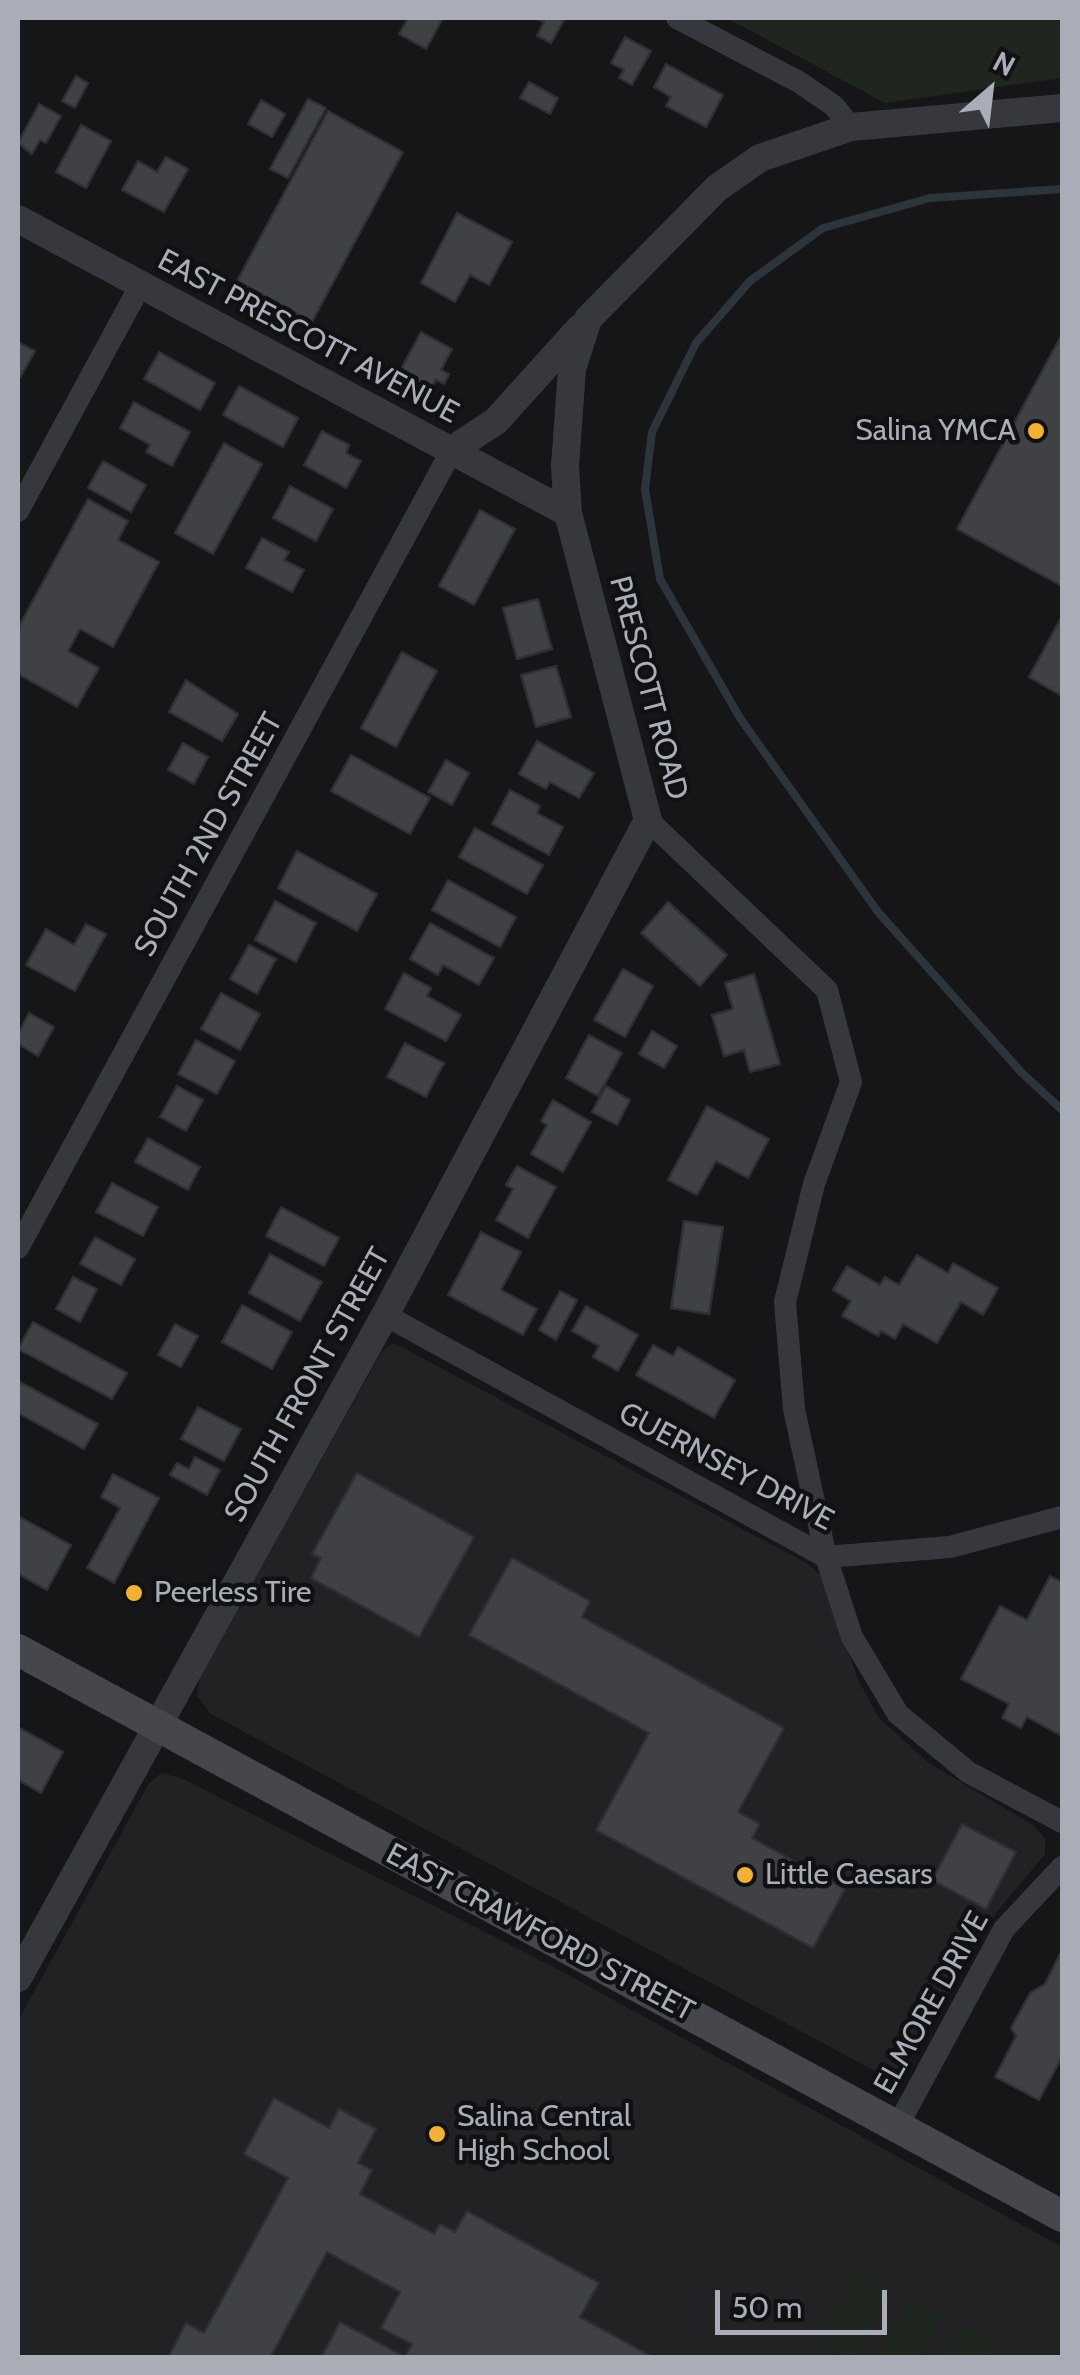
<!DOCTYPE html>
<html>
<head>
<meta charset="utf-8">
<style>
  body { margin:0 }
  #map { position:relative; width:1080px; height:2375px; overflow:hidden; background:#161618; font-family:Cabin,sans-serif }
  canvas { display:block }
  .frame { position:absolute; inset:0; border:20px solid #a8adb8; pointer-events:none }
  .north { position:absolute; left:940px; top:40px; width:100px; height:100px; -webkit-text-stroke:8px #111113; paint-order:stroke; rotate:28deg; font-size:28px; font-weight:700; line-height:40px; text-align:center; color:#a8adb8 }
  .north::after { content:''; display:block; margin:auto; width:35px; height:45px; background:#a8adb8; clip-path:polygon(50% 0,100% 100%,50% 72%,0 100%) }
  .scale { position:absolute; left:715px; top:2290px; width:172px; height:45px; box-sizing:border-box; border:5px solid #a8adb8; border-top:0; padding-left:12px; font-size:30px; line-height:35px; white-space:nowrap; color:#a8adb8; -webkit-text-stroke:8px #111113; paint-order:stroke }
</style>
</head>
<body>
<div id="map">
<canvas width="1080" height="2375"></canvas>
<div class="frame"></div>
<div class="north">N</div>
<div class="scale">50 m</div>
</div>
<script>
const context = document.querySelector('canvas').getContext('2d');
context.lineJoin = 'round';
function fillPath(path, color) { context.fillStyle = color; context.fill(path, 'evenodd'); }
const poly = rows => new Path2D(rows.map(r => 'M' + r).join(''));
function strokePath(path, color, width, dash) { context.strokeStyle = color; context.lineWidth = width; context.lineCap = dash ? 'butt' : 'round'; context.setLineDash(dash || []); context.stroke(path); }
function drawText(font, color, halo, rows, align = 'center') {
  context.font = font + ' Cabin,sans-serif'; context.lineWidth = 9; context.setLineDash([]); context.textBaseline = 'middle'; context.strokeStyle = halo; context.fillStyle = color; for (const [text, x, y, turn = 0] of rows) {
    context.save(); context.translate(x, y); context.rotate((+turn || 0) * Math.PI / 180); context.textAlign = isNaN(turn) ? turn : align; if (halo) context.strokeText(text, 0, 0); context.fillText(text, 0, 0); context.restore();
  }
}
fillPath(poly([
  [394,1343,808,1564,823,1577,858,1680,879,1718,929,1763,1033,1825,1045,1839,1045,1854,995,1914,902,2075,886,2077,211,1714,197,1696,200,1677,382,1351],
  [161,1773,181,1778,552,1966,1062,2247,1062,2357,18,2358,18,2021,149,1783]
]), '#222225');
fillPath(poly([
  [727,18,1062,18,1062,78,885,103],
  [857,2270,891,2289,854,2357,843,2357,818,2344],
  [909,2298,943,2317,921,2357,877,2357],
  [961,2325,995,2344,988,2357,944,2357]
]), '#1e261f');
strokePath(poly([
  [1062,189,930,198,823,228,750,281,696,343,652,432,645,489,660,579,740,718,878,912,1022,1073,1062,1110]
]), '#2c353c', 8);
const building = poly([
  [408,18,443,18,426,49,399,34,408,18],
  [535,18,565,18,551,43,537,36,544,22,535,18],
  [625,37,651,51,632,85,619,78,624,70,611,63,625,37],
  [666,64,723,95,706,127,666,106,671,97,654,87,666,64],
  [76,76,88,83,75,108,62,101,76,76],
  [529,82,558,98,550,114,520,98,529,82],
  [308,99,326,108,288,178,270,169,308,99],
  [261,100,285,114,272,137,248,124,261,100],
  [39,104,61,116,46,143,40,140,32,154,18,143,39,104],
  [328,111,403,152,312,322,237,281,328,111],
  [81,125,111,141,86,188,56,172,81,125],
  [166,157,188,169,164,212,122,190,138,161,157,172,166,157],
  [457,213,512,242,489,285,470,275,455,302,421,283,457,213],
  [421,332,452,349,441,370,449,374,444,384,436,380,424,401,393,384,421,332],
  [1062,334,1062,586,957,529,1062,334],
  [18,342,35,351,20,378,18,377,18,342],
  [159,352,215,383,200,410,144,379,159,352],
  [239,386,298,418,283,447,223,415,239,386],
  [134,402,190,432,172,466,146,452,150,445,120,428,134,402],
  [322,431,349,445,346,453,361,461,346,488,304,465,322,431],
  [224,443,262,464,213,554,175,533,224,443],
  [103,461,146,485,131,512,88,488,103,461],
  [290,486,333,509,316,541,273,518,290,486],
  [88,499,128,521,118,540,159,562,113,647,80,629,68,651,99,668,77,707,18,674,18,628,88,499],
  [480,510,515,529,474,605,439,586,480,510],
  [262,538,289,552,284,560,304,570,292,592,246,568,262,538],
  [538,599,552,649,517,659,503,608,538,599],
  [1062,616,1062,696,1029,677,1062,616],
  [402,652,437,671,396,747,361,728,402,652],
  [556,666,571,717,536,727,521,675,556,666],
  [186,680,238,714,222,741,169,712,186,680],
  [537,741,594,773,579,798,550,782,546,789,519,774,537,741],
  [183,743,208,757,194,784,168,770,183,743],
  [351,755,430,798,410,834,331,791,351,755],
  [446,760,469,773,452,805,428,792,446,760],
  [510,790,540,806,537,813,563,827,549,855,492,824,510,790],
  [475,828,543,865,527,894,459,857,475,828],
  [297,851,377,894,357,931,278,888,297,851],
  [448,880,516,917,500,947,432,910,448,880],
  [275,901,316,923,296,962,255,940,275,901],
  [668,902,727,955,700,986,641,933,668,902],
  [430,923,494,958,479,985,443,965,438,975,410,959,430,923],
  [86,924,106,934,75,991,26,965,46,929,74,945,86,924],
  [249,945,276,959,257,994,230,979,249,945],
  [623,969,653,986,625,1037,594,1020,623,969],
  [404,973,431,988,427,996,461,1015,446,1041,385,1009,404,973],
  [754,974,780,1064,750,1072,744,1050,724,1056,712,1015,733,1009,725,983,754,974],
  [221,993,260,1014,240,1050,201,1029,221,993],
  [29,1013,54,1027,38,1056,18,1044,18,1034,29,1013],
  [652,1031,677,1046,664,1068,639,1054,652,1031],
  [589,1035,622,1053,598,1096,566,1078,589,1035],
  [196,1040,235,1061,217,1094,178,1074,196,1040],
  [405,1043,444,1063,426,1097,387,1077,405,1043],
  [177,1086,203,1100,186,1131,160,1117,177,1086],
  [606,1086,630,1100,617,1125,592,1112,606,1086],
  [553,1100,591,1122,563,1172,531,1154,547,1125,541,1121,553,1100],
  [707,1106,769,1139,748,1178,716,1161,697,1195,668,1180,707,1106],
  [148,1138,200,1167,188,1190,135,1162,148,1138],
  [517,1166,556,1187,528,1238,496,1220,513,1189,506,1185,517,1166],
  [112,1183,158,1207,143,1236,96,1212,112,1183],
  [281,1207,339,1238,324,1266,266,1236,281,1207],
  [684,1221,723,1227,709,1314,671,1308,684,1221],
  [481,1232,521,1252,501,1290,537,1309,523,1335,448,1295,481,1232],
  [95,1237,135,1259,121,1285,80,1264,95,1237],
  [270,1254,322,1282,300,1321,249,1293,270,1254],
  [917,1255,948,1273,953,1263,998,1288,983,1315,961,1302,937,1343,903,1324,895,1339,881,1331,878,1336,842,1316,851,1301,833,1290,847,1266,880,1285,885,1277,899,1285,917,1255],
  [73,1277,97,1289,80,1322,56,1309,73,1277],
  [560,1291,577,1300,556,1340,539,1330,560,1291],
  [242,1305,292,1332,272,1369,222,1342,242,1305],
  [586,1306,638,1335,618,1371,593,1357,599,1346,572,1331,586,1306],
  [33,1322,127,1373,112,1399,18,1349,33,1322],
  [175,1324,198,1336,181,1367,158,1355,175,1324],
  [653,1345,673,1356,678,1347,735,1380,714,1418,636,1375,653,1345],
  [18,1381,98,1424,84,1449,18,1413,18,1381],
  [198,1407,241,1429,224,1461,181,1439,198,1407],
  [195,1457,220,1470,207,1495,170,1475,177,1463,189,1469,195,1457],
  [357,1473,474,1537,419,1637,311,1578,321,1558,312,1554,357,1473],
  [113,1474,159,1498,114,1583,87,1568,120,1508,101,1497,113,1474],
  [18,1516,71,1545,47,1590,18,1574,18,1516],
  [512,1558,590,1601,582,1617,784,1728,738,1812,760,1824,752,1838,845,1889,813,1948,596,1830,649,1733,469,1635,512,1558],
  [1050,1576,1062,1582,1062,1736,1027,1717,1021,1728,1002,1718,1009,1704,961,1679,1000,1606,1027,1620,1050,1576],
  [18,1727,63,1752,41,1793,18,1780,18,1727],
  [962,1824,1016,1852,986,1909,932,1880,962,1824],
  [1062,1950,1062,2057,1039,2100,995,2077,1016,2036,1011,2028,1030,1993,1045,1984,1062,1950],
  [274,2098,329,2128,339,2109,376,2129,358,2163,372,2170,360,2194,434,2234,440,2224,455,2232,467,2211,599,2283,580,2317,654,2358,321,2358,340,2322,405,2357,412,2344,381,2328,400,2292,327,2252,270,2358,168,2358,186,2323,204,2333,288,2178,244,2154,274,2098]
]);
fillPath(building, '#404145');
strokePath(building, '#303034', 2.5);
strokePath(poly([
  [677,18,799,82,834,106,851,127],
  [18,511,140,286],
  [648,820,827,990,851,1082,814,1184,785,1302,794,1409,826,1557,852,1637,898,1714,968,1772,1062,1822],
  [18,1248,452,450],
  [385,1315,826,1557,950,1547,1062,1517],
  [897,2127,1004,1929,1062,1867]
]), '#37383d', 22);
strokePath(poly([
  [18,219,568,513],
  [452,450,496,421,580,328],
  [18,1978,385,1315,648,820,568,513,565,466,572,369,588,319,717,188,760,158,851,127,1062,108]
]), '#37383d', 28);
strokePath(poly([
  [18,1650,1062,2216]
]), '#45474d', 32);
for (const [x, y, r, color] of [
  [1036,431,10,"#f2b134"],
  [134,1593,10,"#f2b134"],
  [745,1875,10,"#f2b134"],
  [437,2134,10,"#f2b134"]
]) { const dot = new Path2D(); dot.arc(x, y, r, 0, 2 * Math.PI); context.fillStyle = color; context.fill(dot); strokePath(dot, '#111113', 4); }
drawText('30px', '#a8adb8', '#111113', [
  ["EAST PRESCOTT AVENUE",308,337,28],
  ["PRESCOTT ROAD",648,688,75],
  ["SOUTH 2ND STREET",209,835,-61],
  ["SOUTH FRONT STREET",308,1385,-61],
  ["GUERNSEY DRIVE",726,1467,28],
  ["EAST CRAWFORD STREET",540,1933,28],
  ["ELMORE DRIVE",932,2003,-61]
]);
drawText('30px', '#a8adb8', '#111113', [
  ["Salina YMCA",1016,431,"right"],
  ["Peerless Tire",154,1593],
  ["Little Caesars",765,1875],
  ["Salina Central",457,2117],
  ["High School",457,2151]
], 'left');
</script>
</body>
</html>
